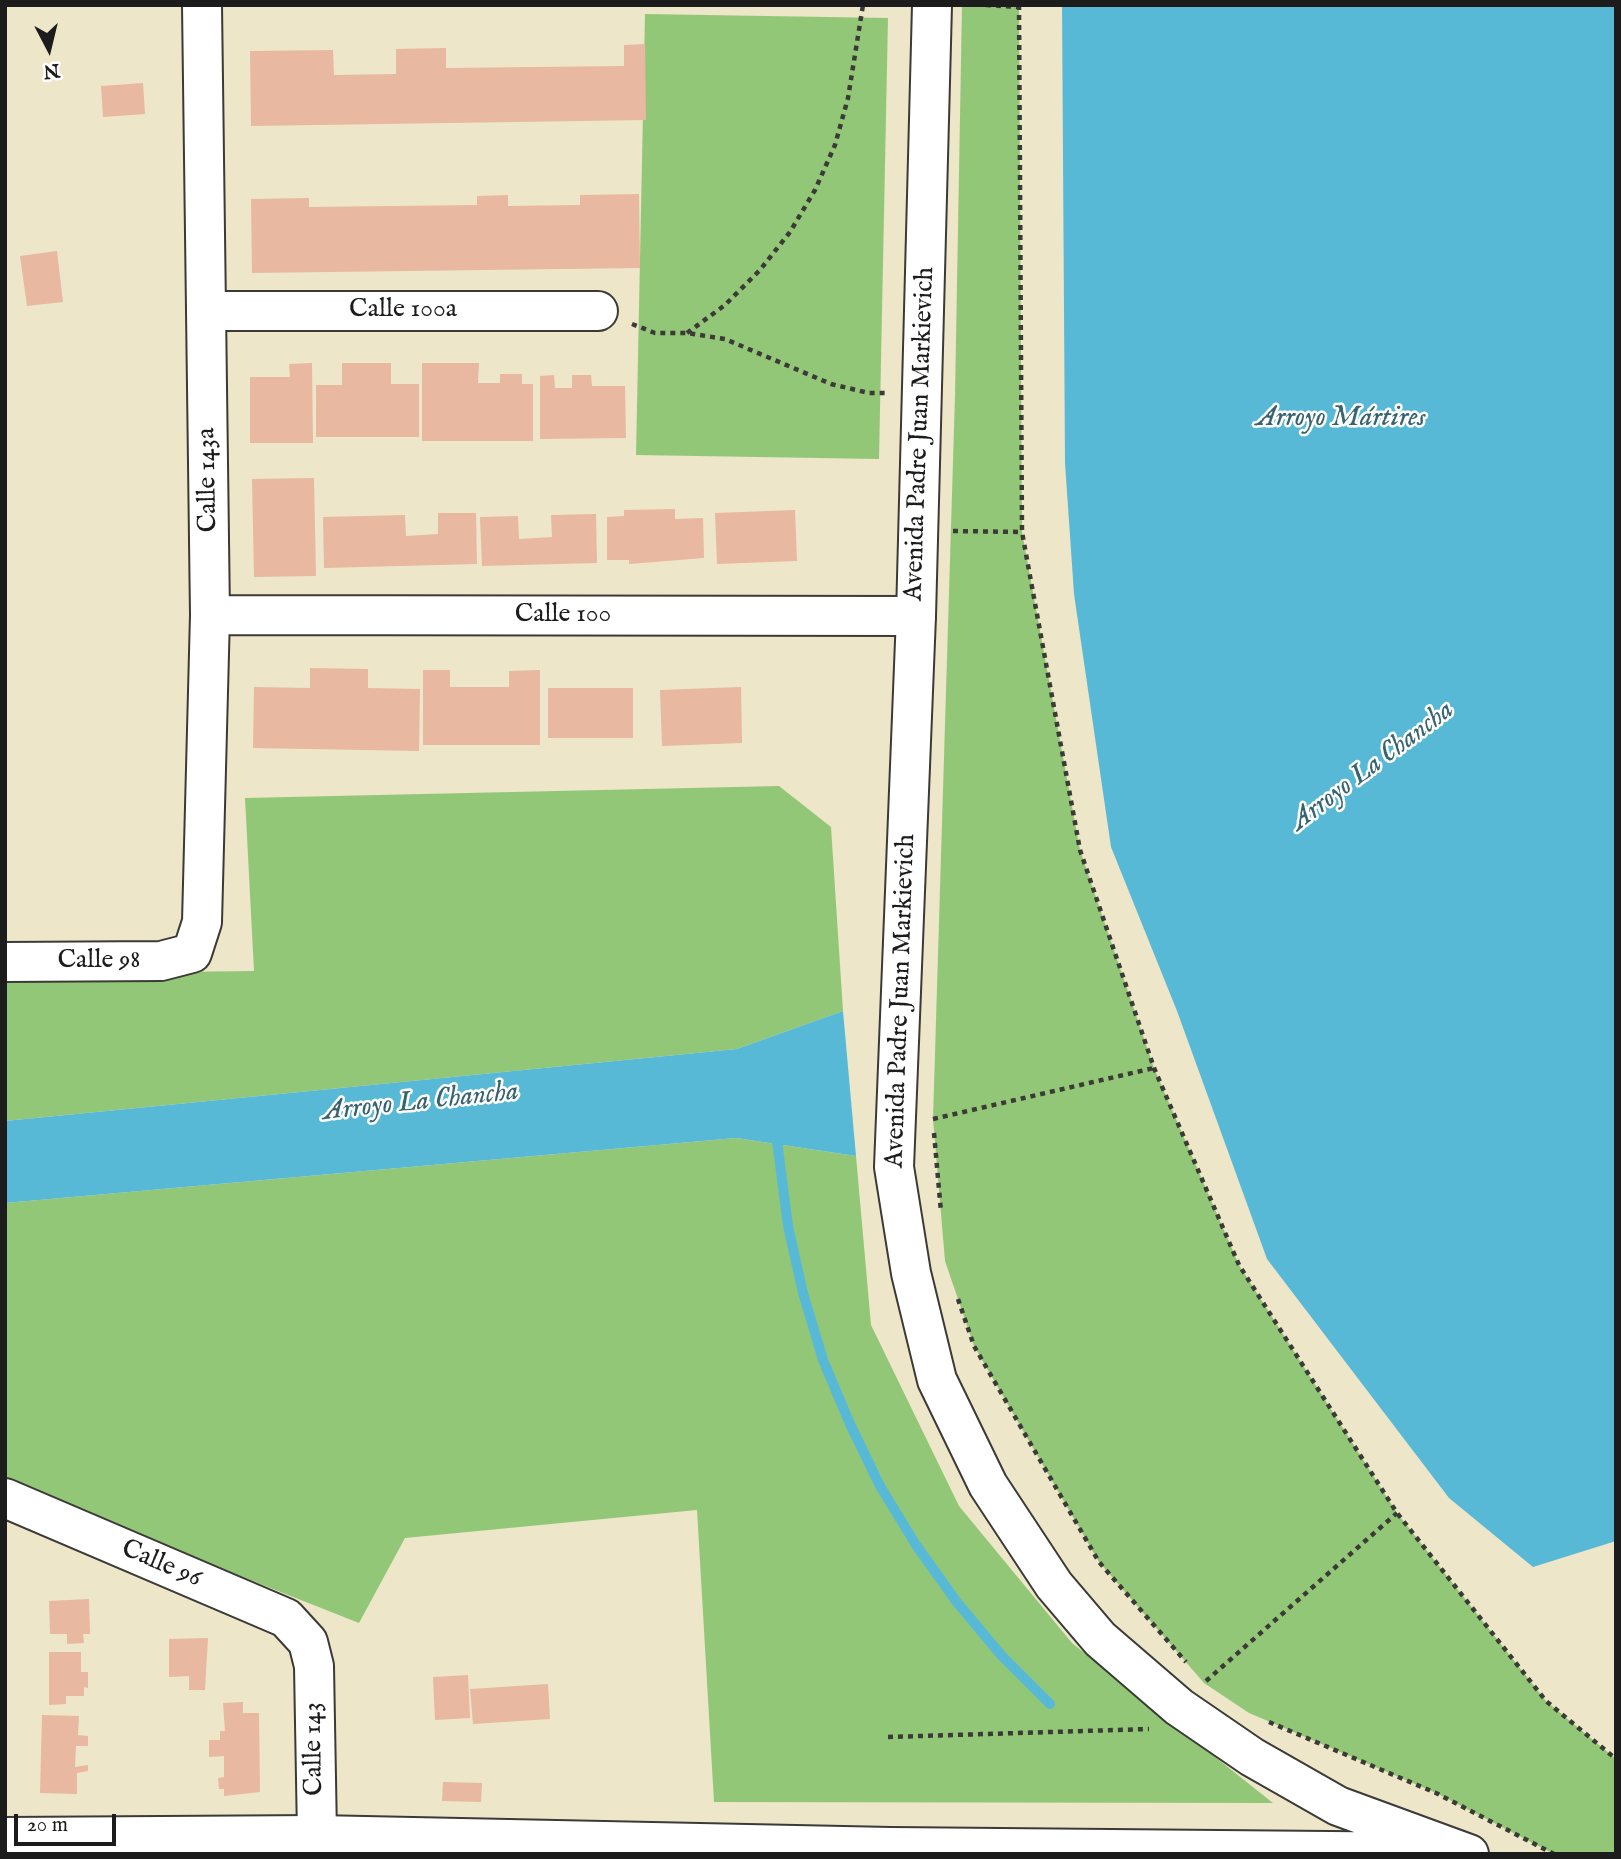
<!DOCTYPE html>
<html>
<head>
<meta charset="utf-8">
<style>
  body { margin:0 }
  #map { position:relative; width:1621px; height:1859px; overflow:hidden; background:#ede6c9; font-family:"IM FELL English",serif }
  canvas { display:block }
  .frame { position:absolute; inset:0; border:7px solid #1c1c1c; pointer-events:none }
  .north { position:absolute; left:14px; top:14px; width:70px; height:70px; -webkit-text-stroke:5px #fff; paint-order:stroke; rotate:173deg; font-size:19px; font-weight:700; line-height:28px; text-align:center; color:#1c1c1c }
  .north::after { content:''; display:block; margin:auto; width:24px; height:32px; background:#1c1c1c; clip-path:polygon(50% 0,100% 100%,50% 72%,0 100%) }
  .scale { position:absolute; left:14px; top:1814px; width:102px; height:32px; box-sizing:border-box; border:4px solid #1c1c1c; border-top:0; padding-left:9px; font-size:21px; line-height:24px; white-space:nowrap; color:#1c1c1c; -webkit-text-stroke:5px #fff; paint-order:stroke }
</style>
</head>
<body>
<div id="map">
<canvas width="1621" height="1859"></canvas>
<div class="frame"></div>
<div class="north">N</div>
<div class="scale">20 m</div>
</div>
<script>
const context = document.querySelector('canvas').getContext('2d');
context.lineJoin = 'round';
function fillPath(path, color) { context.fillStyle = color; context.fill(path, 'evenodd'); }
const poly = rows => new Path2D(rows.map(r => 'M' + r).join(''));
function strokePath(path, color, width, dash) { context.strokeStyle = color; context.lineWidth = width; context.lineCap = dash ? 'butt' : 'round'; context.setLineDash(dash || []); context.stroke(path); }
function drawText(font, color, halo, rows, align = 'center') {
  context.font = font + ' "IM FELL English",serif'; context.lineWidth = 5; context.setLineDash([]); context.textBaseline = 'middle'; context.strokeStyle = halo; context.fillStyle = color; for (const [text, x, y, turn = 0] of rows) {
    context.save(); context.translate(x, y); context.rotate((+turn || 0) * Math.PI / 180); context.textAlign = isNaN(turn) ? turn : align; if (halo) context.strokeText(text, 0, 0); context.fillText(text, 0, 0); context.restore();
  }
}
fillPath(poly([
  [962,5,1019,5,1022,532,1080,850,1154,1068,1239,1265,1397,1513,1546,1701,1616,1759,1616,1854,1554,1854,1436,1793,1249,1713,1204,1683,1099,1562,974,1346,945,1261,933,1119,955,395],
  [645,14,888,18,879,459,636,455],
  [779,786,831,827,843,1011,737,1049,5,1121,5,974,254,971,245,798],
  [736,1138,856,1156,871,1325,959,1506,1072,1643,1273,1803,714,1802,697,1510,405,1538,359,1623,5,1483,5,1203]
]), '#93c778');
fillPath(poly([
  [1062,5,1616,5,1616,1541,1533,1567,1449,1498,1267,1259,1177,1011,1111,847,1074,594,1065,463],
  [843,1011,856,1156,736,1138,5,1203,5,1121,737,1049]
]), '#58b9d7');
strokePath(poly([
  [776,1133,788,1226,803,1293,823,1360,850,1424,880,1486,916,1545,956,1601,1001,1655,1050,1704]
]), '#58b9d7', 10);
fillPath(poly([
  [645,44,646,120,251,126,250,51,333,50,334,75,396,74,396,49,446,48,446,68,624,66,624,45],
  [143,83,145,114,103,117,101,86],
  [639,194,640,268,252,273,251,199,309,198,309,207,477,205,477,196,508,195,508,206,580,205,580,195],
  [57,251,63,302,27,306,20,256],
  [312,363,313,443,250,443,250,377,290,377,289,364],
  [342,363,391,363,391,384,419,384,419,437,316,437,316,385,342,385],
  [422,363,479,363,478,383,500,383,500,374,522,374,522,384,533,384,533,441,422,441],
  [554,375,555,388,572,388,572,375,591,375,592,386,625,386,626,438,540,439,540,376],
  [314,478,316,576,254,577,252,479],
  [675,509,675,519,703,518,704,558,629,564,629,560,607,560,607,517,624,516,624,510],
  [795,510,797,561,717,564,715,513],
  [438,513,476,513,477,564,324,568,323,517,405,515,406,536,438,534],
  [596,514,597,563,482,566,480,517,518,516,519,539,552,537,551,515],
  [310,668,368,669,368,688,420,689,419,751,253,748,254,687,310,688],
  [423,670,450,670,450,687,509,687,509,671,540,670,540,745,423,745],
  [741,687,742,743,662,746,660,690],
  [548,688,633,688,633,738,548,738],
  [89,1599,90,1634,83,1634,84,1643,67,1644,67,1634,50,1634,49,1601],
  [208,1638,205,1690,189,1690,189,1676,169,1677,169,1639],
  [49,1652,81,1652,81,1672,88,1672,88,1688,84,1687,84,1696,66,1696,66,1704,49,1705],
  [468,1675,470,1718,435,1720,433,1677],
  [548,1684,550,1719,473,1724,470,1689],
  [243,1702,243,1713,259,1713,260,1792,224,1796,224,1789,219,1789,218,1778,224,1777,224,1756,209,1757,209,1740,220,1740,220,1731,225,1731,223,1703],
  [42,1715,79,1716,78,1735,88,1736,88,1746,76,1746,75,1767,88,1765,88,1771,77,1773,77,1794,40,1793],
  [443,1782,482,1783,481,1802,442,1801]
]), '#e8b8a0');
const street = poly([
  [207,311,598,311],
  [210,615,916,616],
  [5,962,161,961,192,953,202,922,210,615,202,5],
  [5,1498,286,1618,308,1642,314,1666,317,1835,308,1854]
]);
const secondary = poly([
  [932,5,916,616,894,1167,911,1273,937,1380,988,1485,1054,1585,1100,1639,1179,1707,1252,1757,1338,1806,1469,1854],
  [5,1837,317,1835,891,1847,1438,1852]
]);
strokePath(street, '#3b3a36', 42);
strokePath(secondary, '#3b3a36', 42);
strokePath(poly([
  [986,5,1019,7],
  [1019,5,1022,532,1080,850,1154,1068,1239,1265,1397,1513,1546,1701,1616,1759],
  [632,324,655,333,687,333,725,339,831,384,869,393,887,393],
  [687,333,725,305,760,270,790,232,815,190,835,145,848,98,863,5],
  [953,531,1022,532],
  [933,1119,1154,1068],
  [934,1133,941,1212],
  [958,1299,974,1346,1099,1562,1186,1662],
  [1206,1681,1397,1513],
  [1269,1722,1436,1793,1554,1854],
  [888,1737,1149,1729]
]), '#3b3a36', 4.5, [5, 5]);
strokePath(street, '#fff', 38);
strokePath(secondary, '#fff', 38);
drawText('26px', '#1c1c1c', '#fff', [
  ["Calle 100a",403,311],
  ["Avenida Padre Juan Markievich",921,434,-88],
  ["Calle 143a",209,480,-91],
  ["Calle 100",563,616],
  ["Calle 98",99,962],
  ["Avenida Padre Juan Markievich",902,1001,-88],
  ["Calle 96",161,1565,23],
  ["Calle 143",315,1749,-91]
]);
drawText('italic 28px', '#376370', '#fff', [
  ["Arroyo Mártires",1341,419],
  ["Arroyo La Chancha",1373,767,-37],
  ["Arroyo La Chancha",421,1103,-6]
]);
</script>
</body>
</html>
